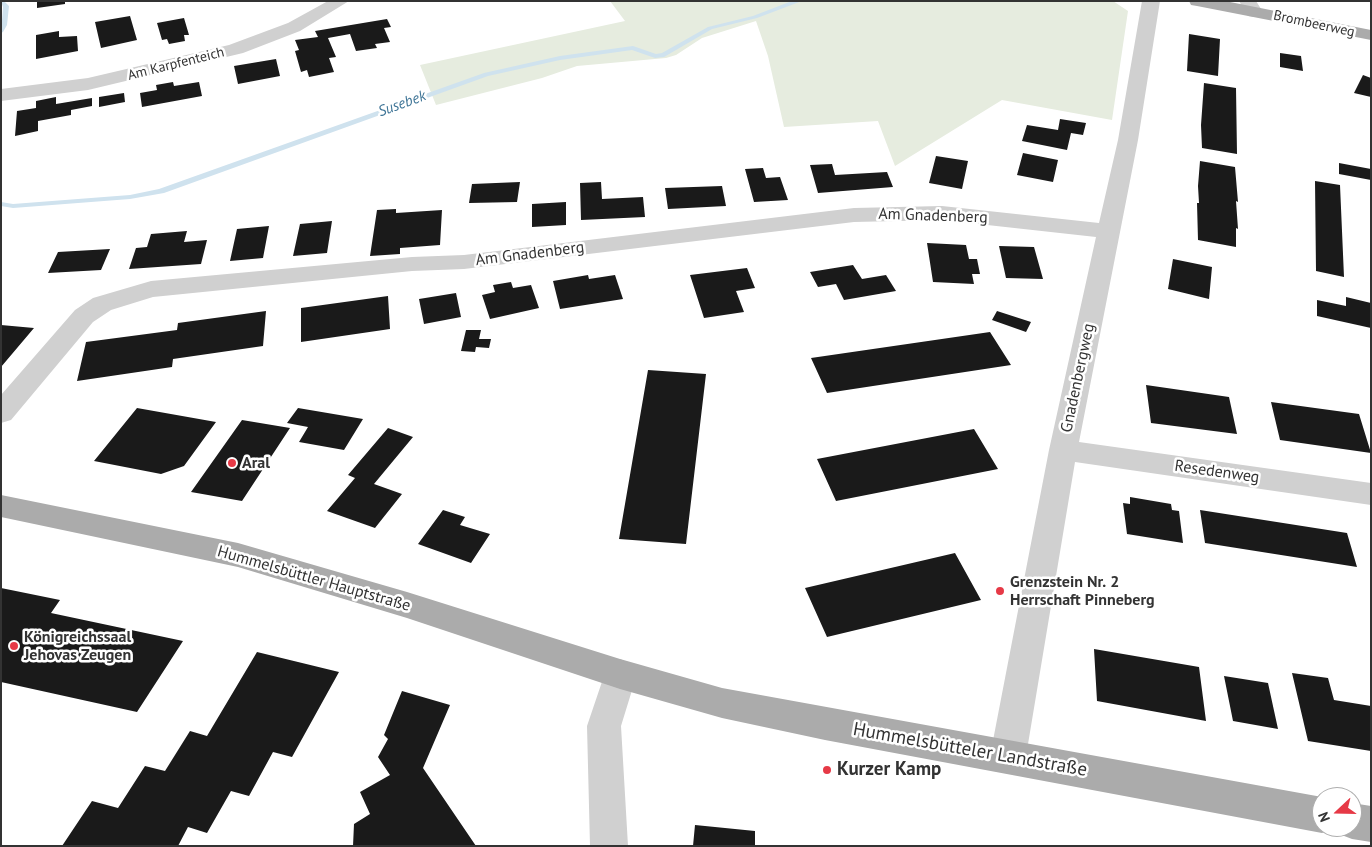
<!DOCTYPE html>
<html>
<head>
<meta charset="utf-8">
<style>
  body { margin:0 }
  #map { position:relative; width:1372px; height:847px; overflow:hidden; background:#fff; font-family:"PT Sans",sans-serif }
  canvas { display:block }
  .frame { position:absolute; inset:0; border:2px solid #333; pointer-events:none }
  .north { position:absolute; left:1312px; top:787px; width:50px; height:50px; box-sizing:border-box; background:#fff; border:1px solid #adadad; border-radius:50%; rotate:249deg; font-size:14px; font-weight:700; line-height:20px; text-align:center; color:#333 }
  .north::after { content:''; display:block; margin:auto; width:18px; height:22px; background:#e63946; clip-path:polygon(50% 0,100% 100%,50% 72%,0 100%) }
</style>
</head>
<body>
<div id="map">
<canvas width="1372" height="847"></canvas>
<div class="frame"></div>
<div class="north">N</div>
</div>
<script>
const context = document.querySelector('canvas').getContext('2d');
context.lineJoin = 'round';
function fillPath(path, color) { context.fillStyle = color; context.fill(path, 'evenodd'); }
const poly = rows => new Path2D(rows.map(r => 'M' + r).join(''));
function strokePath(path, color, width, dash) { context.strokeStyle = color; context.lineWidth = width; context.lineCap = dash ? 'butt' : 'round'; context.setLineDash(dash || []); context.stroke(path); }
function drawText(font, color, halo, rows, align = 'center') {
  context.font = font + ' "PT Sans",sans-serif'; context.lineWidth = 5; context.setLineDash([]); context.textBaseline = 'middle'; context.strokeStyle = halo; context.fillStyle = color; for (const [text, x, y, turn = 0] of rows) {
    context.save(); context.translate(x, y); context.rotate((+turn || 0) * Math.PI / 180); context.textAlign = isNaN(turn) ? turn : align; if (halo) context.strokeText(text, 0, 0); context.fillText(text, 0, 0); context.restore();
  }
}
fillPath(poly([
  [610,1,1113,1,1128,11,1112,120,1002,100,895,166,878,121,784,127,768,56,756,21,702,38,676,55,666,58,577,66,542,78,436,105,420,65,625,21]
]), '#e6ecdf');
fillPath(poly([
  [1,1,4,1,9,6,7,25,3,32,1,33,3,7,1,1],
  [792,1,802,1,757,18,712,29,664,57,655,58,632,50,560,60,488,76,164,193,130,199,13,208,1,206,1,202,13,204,130,195,159,189,484,73,560,56,633,46,656,54,662,53,708,27,753,16,792,1]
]), '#cfe2ee');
fillPath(poly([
  [37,1,65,1,65,4,37,8],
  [130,16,137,40,101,48,95,22],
  [184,18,189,35,184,35,185,41,169,44,167,39,162,40,157,23],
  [387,19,391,27,384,28,390,42,375,44,377,48,356,51,350,34,328,38,336,57,329,58,334,72,309,77,307,70,301,72,295,51,299,50,295,40,318,37,315,31],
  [59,31,59,37,77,36,78,51,36,59,36,35],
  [1189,34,1220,39,1218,76,1187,71],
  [1280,53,1301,56,1303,71,1280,67],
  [276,59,280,76,238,84,234,66],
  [1363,75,1371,78,1371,97,1354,93],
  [173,82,174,86,199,82,202,96,142,107,140,93,157,90,156,85],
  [1204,83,1236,88,1237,154,1202,148,1201,125],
  [124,93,125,102,99,107,99,97],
  [56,97,56,104,92,98,92,106,71,110,71,115,38,121,38,131,15,136,17,111,36,108,36,101],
  [1060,119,1086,123,1083,135,1071,133,1067,150,1022,141,1027,125,1058,130],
  [1023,153,1058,160,1053,182,1017,175],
  [936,156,968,161,962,189,929,183],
  [1200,161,1235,167,1238,202,1236,201,1238,229,1236,228,1236,247,1198,240,1197,203,1199,203,1198,186],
  [1339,163,1371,169,1371,180,1339,174],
  [832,164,835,175,887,172,893,187,818,193,810,165],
  [763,168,766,178,780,177,788,200,754,202,745,169],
  [1315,181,1340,185,1344,277,1316,271],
  [520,182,517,202,469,203,472,184],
  [601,182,602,199,643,197,645,217,581,220,580,183],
  [722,186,726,206,668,209,665,188],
  [566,202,566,225,532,227,532,204],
  [396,209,396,213,442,210,440,245,400,248,400,254,370,256,377,210],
  [332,221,327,253,293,256,300,224],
  [269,226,263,258,230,261,237,229],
  [187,231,184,242,207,240,201,264,129,269,136,248,147,247,151,234],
  [927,243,966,245,969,259,977,259,980,274,972,274,974,284,933,282],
  [999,246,1034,247,1043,279,1006,278],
  [110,249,101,270,48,273,58,252],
  [1173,259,1212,267,1209,299,1168,289],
  [853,265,862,279,886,275,896,291,844,300,836,284,818,287,810,272],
  [747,268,755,288,736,291,744,312,704,318,690,275],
  [588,275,589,279,615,275,623,299,560,309,553,281],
  [511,282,513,288,531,285,539,308,490,319,482,295,495,292,493,285],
  [456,293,461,317,424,324,419,299],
  [388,296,390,329,301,342,301,308],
  [1346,297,1371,303,1371,328,1317,316,1317,300,1346,306],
  [266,311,263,346,173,359,172,367,77,381,86,342,177,330,178,323],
  [997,311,1031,322,1026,332,992,320],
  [1,325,34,328,1,367],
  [466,330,481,330,479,339,491,339,489,348,476,347,475,352,461,351],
  [990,332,1011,365,827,393,811,358],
  [648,370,706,374,686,544,619,539],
  [1146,385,1229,397,1237,434,1151,423],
  [1271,402,1359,414,1371,453,1280,440],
  [137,408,216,422,184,466,161,474,94,461],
  [298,408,363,419,344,450,299,442,308,427,287,423],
  [242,420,290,428,242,501,191,492],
  [388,428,413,437,374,484,402,494,375,528,327,511,355,478,348,475],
  [974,429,998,469,836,501,817,459],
  [1130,497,1171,504,1172,510,1179,511,1183,543,1127,534,1123,503,1130,504],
  [443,510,465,517,460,525,490,534,471,563,418,544],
  [1200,510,1347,533,1357,567,1205,543],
  [955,553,981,600,827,637,805,588],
  [1,588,60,600,51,613,183,641,137,712,1,682],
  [1094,649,1199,667,1206,721,1097,701],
  [257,652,339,672,292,757,273,752,249,796,231,791,207,833,188,827,178,846,62,846,92,801,118,808,145,766,165,771,190,731,207,736],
  [1292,673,1328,678,1334,700,1371,706,1371,751,1308,741],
  [1224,676,1268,683,1278,729,1233,721],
  [402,691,450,705,423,768,476,846,353,846,354,824,370,814,360,792,390,775,378,757,388,739,384,735],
  [695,825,755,831,755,846,693,846]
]), '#1a1a1a');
fillPath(poly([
  [328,1,349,1,300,31,243,53,88,90,1,101,1,89,88,78,229,45,288,23,328,1],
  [1142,1,1160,1,1138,140,1079,442,1371,483,1371,505,1075,462,1026,756,1021,768,1008,773,995,768,990,756,1049,450,1096,237,942,220,854,222,464,269,412,271,153,297,111,310,93,322,11,420,1,423,1,395,75,310,93,298,151,281,412,257,464,255,854,208,942,206,1099,223,1118,140,1142,1],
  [1239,1,1256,1,1263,12,1260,16,1254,17,1248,16,1239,1],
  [620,659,632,664,637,674,621,726,628,846,590,846,587,726,608,664,620,659]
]), '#d0d0d0');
fillPath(poly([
  [1189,1,1225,1,1371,30,1371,40,1197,6,1191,5,1189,1],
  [1,495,238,543,407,592,620,659,722,688,1322,797,1322,827,1335,827,1322,833,825,740,722,718,620,689,407,618,238,567,1,517,1,495],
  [1352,803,1371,806,1371,842,1352,839,1339,834,1336,827,1352,827,1352,803]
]), '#ababab');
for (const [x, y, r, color] of [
  [232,463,5,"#e63946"],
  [1000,591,5,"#e63946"],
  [14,646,5,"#e63946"],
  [827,770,5,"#e63946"]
]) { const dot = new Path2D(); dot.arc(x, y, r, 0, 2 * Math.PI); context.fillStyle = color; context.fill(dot); strokePath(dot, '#fff', 2); }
drawText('14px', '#333', '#fff', [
  ["Brombeerweg",1314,24,12],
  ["Am Karpfenteich",176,64,-14]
]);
drawText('italic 15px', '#3f7597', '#fff', [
  ["Susebek",402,104,-20]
]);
drawText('16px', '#333', '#fff', [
  ["Am Gnadenberg",933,216,2],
  ["Am Gnadenberg",530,254,-7],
  ["Gnadenbergweg",1078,378,-78],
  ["Resedenweg",1217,472,8],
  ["Hummelsbüttler Hauptstraße",314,579,16]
]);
drawText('bold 16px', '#333', '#fff', [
  ["Aral",242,463],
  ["Grenzstein Nr. 2",1010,582],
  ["Herrschaft Pinneberg",1010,600],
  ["Königreichssaal",24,637],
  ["Jehovas Zeugen",24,655]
], 'left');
drawText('19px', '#333', '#fff', [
  ["Hummelsbütteler Landstraße",970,750,10]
]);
drawText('bold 19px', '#333', '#fff', [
  ["Kurzer Kamp",837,770]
], 'left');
</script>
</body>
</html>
